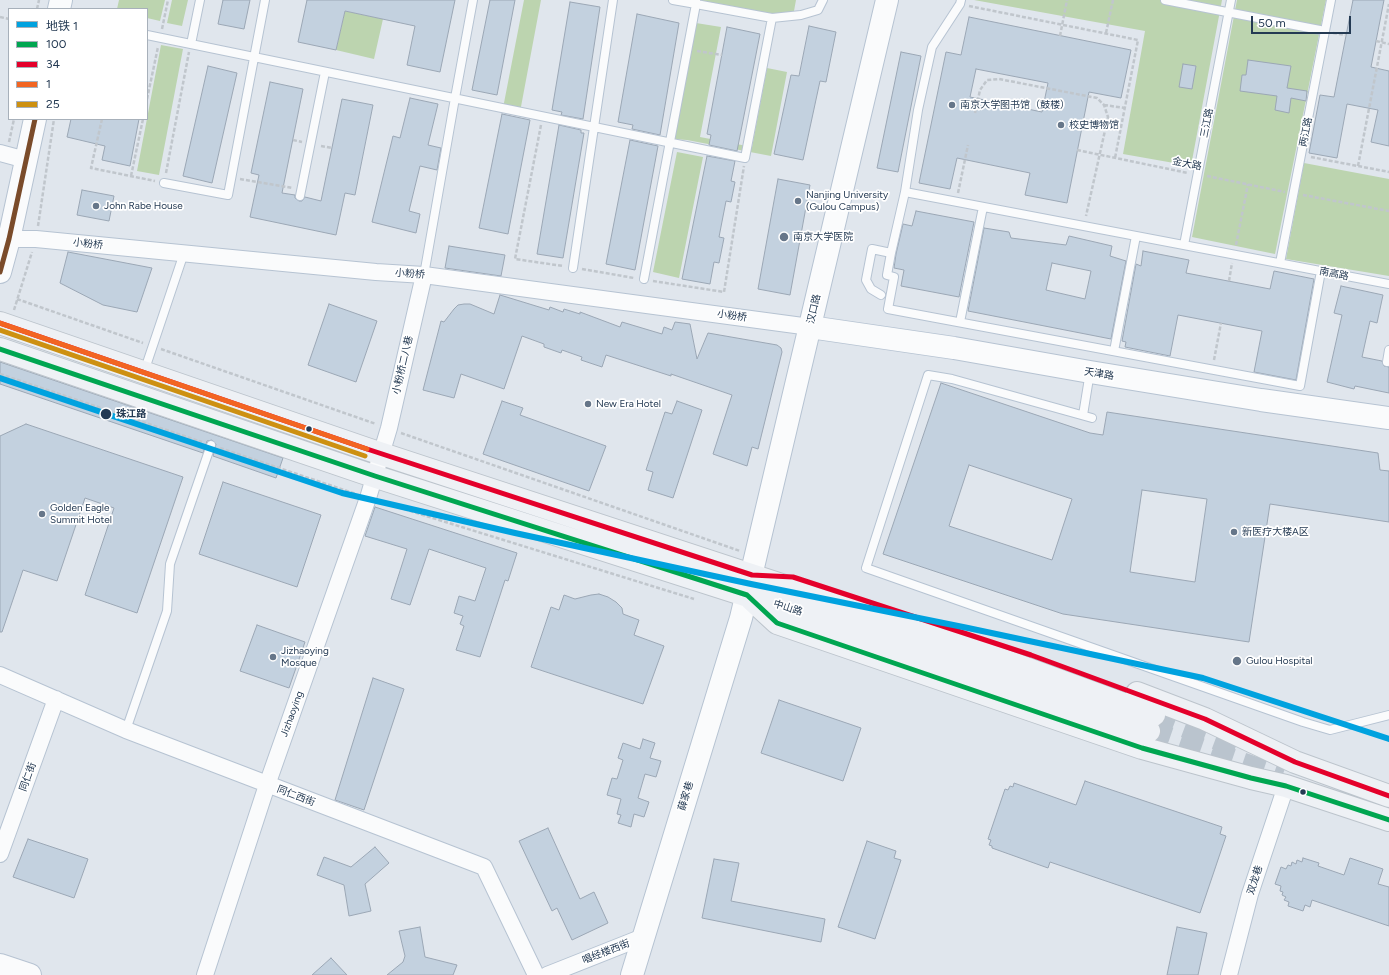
<!DOCTYPE html>
<html>
<head>
<meta charset="utf-8">
<style>
  body { margin:0 }
  #map { position:relative; width:1389px; height:975px; overflow:hidden; background:#e0e6ed; font-family:Figtree,"Noto Sans SC",sans-serif }
  canvas { display:block }
  .legend { position:absolute; left:8px; top:8px; width:140px; height:112px; box-sizing:border-box; background:#fff; border:1px solid #a7b0ba; margin:0; padding:5px 7px; list-style:none; font-size:12px; color:#243a53 }
  .legend li { display:flex; align-items:center; gap:8px; height:20px }
  .legend b { width:20px; border:1px solid #a7b0ba }
  .scale { position:absolute; left:1251px; top:16px; width:100px; height:18px; box-sizing:border-box; border:2px solid #243a53; border-top:0; padding-left:5px; font-size:12px; line-height:14px; white-space:nowrap; color:#243a53; -webkit-text-stroke:3px #fff; paint-order:stroke }
</style>
</head>
<body>
<div id="map">
<canvas width="1389" height="975"></canvas>
<ul class="legend">
<li><b style="height:5px;background:#00a2df"></b>地铁 1</li>
<li><b style="height:5px;background:#00a651"></b>100</li>
<li><b style="height:5px;background:#e4002b"></b>34</li>
<li><b style="height:5px;background:#f26522"></b>1</li>
<li><b style="height:5px;background:#cd9011"></b>25</li>
</ul>
<div class="scale">50 m</div>
</div>
<script>
const context = document.querySelector('canvas').getContext('2d');
context.lineJoin = 'round';
function fillPath(path, color) { context.fillStyle = color; context.fill(path, 'evenodd'); }
const poly = rows => new Path2D(rows.map(r => 'M' + r).join(''));
function strokePath(path, color, width, dash) { context.strokeStyle = color; context.lineWidth = width; context.lineCap = dash ? 'butt' : 'round'; context.setLineDash(dash || []); context.stroke(path); }
function drawText(font, color, halo, rows, align = 'center') {
  context.font = font + ' Figtree,"Noto Sans SC",sans-serif'; context.lineWidth = 3.5; context.setLineDash([]); context.textBaseline = 'middle'; context.strokeStyle = halo; context.fillStyle = color; for (const [text, x, y, turn = 0] of rows) {
    context.save(); context.translate(x, y); context.rotate((+turn || 0) * Math.PI / 180); context.textAlign = isNaN(turn) ? turn : align; if (halo) context.strokeText(text, 0, 0); context.fillText(text, 0, 0); context.restore();
  }
}
fillPath(poly([
  [119,0,165,0,160,21,147,18,147,9,117,9],
  [172,0,188,0,182,26,167,23],
  [524,0,541,0,520,112,503,108],
  [699,0,796,0,794,11,772,17,698,3],
  [974,0,1222,0,1191,166,1123,154,1145,31],
  [1237,0,1326,0,1275,254,1192,237],
  [345,11,383,19,374,59,336,50],
  [696,23,721,27,700,137,752,147,767,68,787,72,771,156,687,140,673,139],
  [161,45,183,49,159,175,137,171],
  [677,152,703,157,679,278,653,272],
  [1304,163,1389,179,1389,276,1286,259]
]), '#bcd4af');
const building = poly([
  [223,0,250,0,244,29,218,24,223,0],
  [307,0,455,0,440,72,407,65,415,26,345,11,336,50,298,42,307,0],
  [490,0,515,0,497,95,472,90,490,0],
  [1353,0,1384,0,1371,67,1389,71,1389,146,1371,142,1378,110,1347,104,1337,158,1309,153,1320,95,1334,97,1353,0],
  [570,2,600,7,583,119,561,115,562,112,552,110,570,2],
  [637,14,679,23,660,135,632,129,633,125,618,122,637,14],
  [969,17,1131,50,1121,98,1089,92,1067,203,1025,195,1030,173,957,158,950,189,919,183,946,52,961,55,969,17],
  [976,69,1048,83,1042,112,970,97,976,69],
  [809,26,836,32,826,82,820,81,803,160,774,154,791,75,799,76,809,26],
  [727,27,760,34,737,151,709,145,711,135,707,134,727,27],
  [901,52,921,56,898,172,877,168,901,52],
  [1248,60,1291,66,1287,88,1307,91,1306,101,1291,98,1289,113,1275,110,1277,96,1240,91,1242,75,1246,75,1248,60],
  [1183,64,1196,66,1192,89,1179,87,1183,64],
  [208,66,237,73,212,183,183,176,208,66],
  [270,82,303,89,282,193,295,195,295,198,299,201,302,201,305,197,321,201,342,99,373,105,355,195,345,193,336,235,250,217,259,175,251,173,270,82],
  [410,98,438,104,428,145,441,148,437,170,420,166,409,211,420,214,416,233,372,222,393,136,400,138,410,98],
  [502,114,530,120,508,234,479,228,502,114],
  [71,119,139,119,130,166,102,160,105,146,67,137,71,119],
  [559,125,581,130,581,133,584,133,563,258,537,254,559,125],
  [630,140,658,146,635,270,606,264,630,140],
  [707,156,735,161,731,181,735,182,731,202,726,201,719,237,724,238,719,263,714,262,710,284,682,279,707,156],
  [778,179,810,185,790,295,758,289,778,179],
  [82,190,114,196,109,221,77,215,82,190],
  [916,211,974,222,959,297,901,286,904,270,894,268,896,254,903,224,912,226,916,211],
  [984,228,1009,232,1011,238,1066,245,1069,236,1112,246,1110,256,1126,261,1111,339,968,311,984,228],
  [1052,263,1091,271,1085,299,1046,290,1052,263],
  [449,246,505,255,501,276,445,268,449,246],
  [1143,251,1189,260,1186,273,1270,289,1274,271,1314,279,1296,380,1254,372,1262,331,1178,315,1170,356,1125,347,1126,342,1122,341,1136,264,1141,266,1143,251],
  [68,252,152,268,137,312,103,305,60,283,68,252],
  [1341,286,1383,295,1377,323,1370,321,1362,357,1382,361,1384,366,1389,367,1389,393,1355,386,1354,389,1327,382,1342,315,1334,313,1341,286],
  [500,295,549,310,550,307,563,312,564,309,580,314,580,312,620,327,622,322,662,334,664,327,672,330,675,322,690,324,697,359,708,333,777,345,781,348,782,352,758,449,752,447,747,466,713,454,732,395,671,374,671,376,606,355,602,367,581,360,582,357,562,350,561,353,544,347,544,344,522,336,504,389,461,374,454,398,423,390,441,321,444,322,454,309,458,305,464,304,470,304,494,314,500,295],
  [329,304,377,321,356,382,308,365,329,304],
  [0,362,283,458,276,478,213,456,216,444,212,440,207,441,203,453,0,384,0,362],
  [941,383,1090,433,1103,435,1107,412,1378,453,1380,470,1389,471,1389,522,1270,504,1249,642,1063,614,883,554,941,383],
  [969,465,1072,499,1052,560,949,526,969,465],
  [1142,490,1207,499,1195,582,1130,572,1142,490],
  [502,401,523,408,520,415,606,446,589,491,483,454,502,401],
  [677,401,702,410,673,498,648,490,653,472,646,470,665,412,672,414,677,401],
  [26,424,183,477,137,613,85,595,114,508,85,498,57,581,23,570,2,632,0,632,0,436,26,424],
  [223,482,321,515,297,587,199,554,223,482],
  [375,507,517,553,508,581,505,580,480,657,456,650,464,626,460,624,463,616,454,613,459,596,475,601,486,568,429,549,410,605,391,599,407,549,365,536,375,507],
  [599,594,608,597,616,602,622,608,623,614,639,620,634,635,664,646,643,704,531,667,551,607,559,610,564,595,575,599,591,595,599,594],
  [257,625,305,642,289,688,240,671,257,625],
  [373,678,404,689,364,810,335,800,373,678],
  [779,700,861,728,843,781,761,753,779,700],
  [643,739,655,743,650,758,661,761,656,777,645,774,638,798,649,802,644,817,634,814,631,827,618,823,621,815,617,814,621,799,607,795,612,778,617,779,623,760,618,758,623,743,640,749,643,739],
  [1085,781,1222,827,1220,834,1226,836,1200,913,1050,862,1048,868,992,848,992,846,989,845,991,840,988,839,1005,789,1008,790,1010,786,1013,787,1014,783,1076,805,1085,781],
  [548,828,580,899,594,892,608,923,572,940,557,908,552,911,519,841,548,828],
  [28,839,88,859,74,898,13,877,28,839],
  [867,841,896,851,894,858,901,860,875,939,838,927,867,841],
  [375,847,389,863,365,884,371,911,349,916,344,885,317,875,324,857,351,867,375,847],
  [1303,858,1319,863,1318,866,1344,875,1350,858,1383,869,1378,884,1389,887,1389,926,1312,900,1310,907,1305,905,1303,911,1288,906,1289,902,1284,900,1286,897,1282,895,1283,892,1280,891,1281,886,1275,884,1281,867,1286,869,1288,865,1291,866,1292,862,1296,864,1297,860,1302,862,1303,858],
  [714,859,739,863,731,901,825,919,821,942,702,918,714,859],
  [420,927,425,957,457,965,453,975,387,975,403,962,405,956,399,931,420,927],
  [1177,927,1207,933,1198,975,1167,975,1177,927],
  [331,958,347,975,312,975,331,958]
]);
fillPath(building, '#c3d1df');
strokePath(building, '#9ba7b5', 1);
strokePath(poly([
  [1154,715,1236,746],
  [1149,731,1282,777]
]), '#bac4ce', 22, [22, 11]);
const lane = poly([
  [673,0,696,4,696,0],
  [1165,0,1325,31],
  [147,35,745,158,772,18],
  [191,44,200,0],
  [164,183,228,195,265,0],
  [905,192,1389,284],
  [300,196,325,72],
  [1184,245,1231,0],
  [891,253,887,275,894,277,888,309,1300,386,1321,271],
  [1280,263,1331,0],
  [573,268,613,0],
  [424,275,455,98,473,0],
  [644,279,696,4,772,18,801,15,818,10,823,0],
  [881,295,871,289,866,280,872,249,891,253,905,192,918,110,932,47,960,4,961,0],
  [960,322,983,207],
  [1114,351,1136,236],
  [1387,362,1389,350],
  [144,372,184,253],
  [1083,415,1090,372],
  [1092,418,952,379,928,375,866,568,1303,722,1330,730,1389,715],
  [126,730,167,611,170,564,211,445]
]);
const street = poly([
  [0,153,26,160],
  [9,239,36,239,376,272,424,275,810,327],
  [0,675,126,730,484,867,536,975],
  [0,854,56,699],
  [205,975,267,785,368,498,389,428,424,275],
  [547,975,643,937],
  [1229,975,1250,894,1286,786]
]);
const secondary = poly([
  [59,9,61,0],
  [0,272,9,239,35,119],
  [810,327,954,348,1090,372,1261,400,1389,418],
  [0,965,30,975],
  [632,975,741,618,887,0]
]);
const primary = poly([
  [0,323,367,449,949,640,1154,715],
  [0,349,364,473,823,620,1149,731],
  [752,600,777,623,1142,748,1251,778,1286,786,1389,820],
  [1137,693,1205,719,1295,762,1389,796]
]);
strokePath(lane, '#b6c3d2', 10);
strokePath(street, '#b6c3d2', 18);
strokePath(secondary, '#b6c3d2', 24);
strokePath(primary, '#bcc4cc', 24);
strokePath(poly([
  [969,6,1138,40,1115,158],
  [37,9,39,0],
  [0,17,9,19],
  [162,29,168,0],
  [1106,33,1113,0],
  [1333,33,1346,35],
  [1060,36,1067,0],
  [1376,41,1389,44],
  [697,51,722,55],
  [147,99,158,47],
  [1104,105,1125,108],
  [975,113,980,90,987,80,999,79,1097,98,1104,105,1108,117,1086,216],
  [102,119,91,168,155,181],
  [541,125,515,259,563,266],
  [293,140,302,142],
  [9,142,14,119],
  [321,146,332,148],
  [1077,150,1188,173],
  [1311,157,1389,172],
  [1358,166,1389,4],
  [166,173,189,52],
  [131,176,143,119],
  [1207,176,1285,192],
  [240,179,293,188],
  [958,193,968,145],
  [1303,195,1389,211],
  [38,226,54,119],
  [1236,245,1248,184],
  [582,269,634,278],
  [653,281,724,292,744,166],
  [1229,281,1232,263],
  [17,299,143,343],
  [14,310,32,252],
  [161,349,376,424],
  [1214,360,1221,323],
  [0,374,202,442],
  [401,433,740,551],
  [220,448,356,494],
  [381,502,694,599]
]), '#c0c6cc', 2.5, [4, 2]);
strokePath(lane, '#fafbfc', 8);
strokePath(street, '#fafbfc', 16);
strokePath(secondary, '#fafbfc', 22);
strokePath(primary, '#eef1f5', 22);
strokePath(poly([
  [0,349,375,476,747,595,777,623,1142,748,1251,778,1286,786,1389,820]
]), '#00a651', 5);
strokePath(poly([
  [0,323,367,449,752,575,793,577,1031,655,1205,719,1295,762,1389,796]
]), '#e4002b', 5);
strokePath(poly([
  [0,323,367,449]
]), '#f26522', 5);
strokePath(poly([
  [0,330,365,456]
]), '#cd9011', 5);
strokePath(poly([
  [0,272,9,239,35,119]
]), '#7a4b2a', 5);
strokePath(poly([
  [0,378,342,493,515,533,751,584,968,628,1203,678,1389,739]
]), '#00a2df', 6);
for (const [x, y, r, color] of [
  [952,105,4,"#667689"],
  [1061,125,4,"#667689"],
  [798,201,4,"#667689"],
  [96,206,4,"#667689"],
  [784,237,5,"#667689"],
  [588,404,4,"#667689"],
  [106,414,6,"#243a53"],
  [309,429,3.5,"#243a53"],
  [42,514,4,"#667689"],
  [1234,532,4,"#667689"],
  [273,657,4,"#667689"],
  [1237,661,5,"#667689"],
  [1303,792,3.5,"#243a53"]
]) { const dot = new Path2D(); dot.arc(x, y, r, 0, 2 * Math.PI); context.fillStyle = color; context.fill(dot); strokePath(dot, '#fff', 1.5); }
drawText('10px', '#243a53', '#fff', [
  ["南京大学图书馆（鼓楼）",960,105],
  ["校史博物馆",1069,125],
  ["Nanjing University",806,195],
  ["(Gulou Campus)",806,207],
  ["John Rabe House",104,206],
  ["南京大学医院",793,237],
  ["New Era Hotel",596,404],
  ["Golden Eagle",50,508],
  ["Summit Hotel",50,520],
  ["新医疗大楼A区",1242,532],
  ["Jizhaoying",281,651],
  ["Mosque",281,663],
  ["Gulou Hospital",1246,661]
], 'left');
drawText('10px', '#243a53', '#fff', [
  ["三江路",1207,123,-79],
  ["两江路",1306,132,-79],
  ["金大路",1187,164,11],
  ["小粉桥",88,244,6],
  ["小粉桥",410,274,4],
  ["南高路",1334,274,11],
  ["汉口路",814,309,-77],
  ["小粉桥",732,316,8],
  ["小粉桥二八巷",403,365,-77],
  ["天津路",1099,374,9],
  ["中山路",788,608,18],
  ["Jizhaoying",292,714,-70],
  ["同仁街",28,777,-70],
  ["同仁西街",296,796,21],
  ["薛家巷",686,796,-73],
  ["双龙巷",1255,880,-72],
  ["唱经楼西街",606,952,-21]
]);
drawText('bold 10px', '#243a53', '#fff', [
  ["珠江路",116,414]
], 'left');
</script>
</body>
</html>
